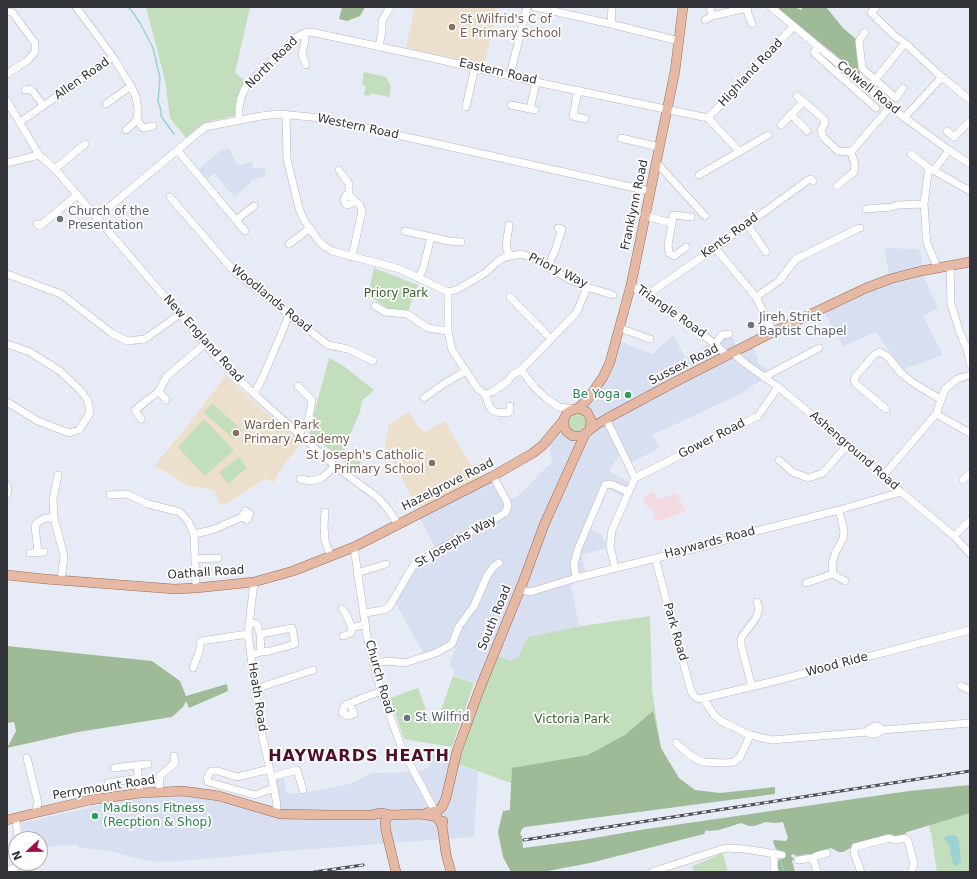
<!DOCTYPE html>
<html>
<head>
<meta charset="utf-8">
<style>
  body { margin:0 }
  #map { position:relative; width:977px; height:879px; overflow:hidden; background:#e7ebf6; font-family:"DejaVu Sans",sans-serif }
  canvas { display:block }
  .frame { position:absolute; inset:0; border:8px solid #323338; pointer-events:none }
  .north { position:absolute; left:8px; top:831px; width:40px; height:40px; box-sizing:border-box; background:#fff; border:1px solid #adadaf; border-radius:50%; rotate:248deg; font-size:11px; font-weight:700; line-height:16px; text-align:center; color:#323338 }
  .north::after { content:''; display:block; margin:auto; width:14px; height:18px; background:#a10c4f; clip-path:polygon(50% 0,100% 100%,50% 72%,0 100%) }
</style>
</head>
<body>
<div id="map">
<canvas width="977" height="879"></canvas>
<div class="frame"></div>
<div class="north">N</div>
</div>
<script>
const context = document.querySelector('canvas').getContext('2d');
context.lineJoin = 'round';
function fillPath(path, color) { context.fillStyle = color; context.fill(path, 'evenodd'); }
const poly = rows => new Path2D(rows.map(r => 'M' + r).join(''));
function strokePath(path, color, width, dash) { context.strokeStyle = color; context.lineWidth = width; context.lineCap = dash ? 'butt' : 'round'; context.setLineDash(dash || []); context.stroke(path); }
function drawText(font, color, halo, rows, align = 'center') {
  context.font = font + ' "DejaVu Sans",sans-serif'; context.lineWidth = 3.5; context.setLineDash([]); context.textBaseline = 'middle'; context.strokeStyle = halo; context.fillStyle = color; for (const [text, x, y, turn = 0] of rows) {
    context.save(); context.translate(x, y); context.rotate((+turn || 0) * Math.PI / 180); context.textAlign = isNaN(turn) ? turn : align; if (halo) context.strokeText(text, 0, 0); context.fillText(text, 0, 0); context.restore();
  }
}
fillPath(poly([
  [224,148,225,150,229,148,236,163,238,165,252,162,253,169,264,167,266,176,251,180,250,184,234,197,214,173,207,179,199,169],
  [884,248,918,249,921,253,922,264,923,268,921,271,938,308,923,316,943,355,901,370,876,332,843,346,822,309,890,279],
  [730,333,737,348,751,341,759,363,772,373,742,393,653,435,659,448,629,464,622,450,609,471,630,483,624,497,604,487,587,528,602,535,607,548,581,555,586,571,575,573,576,578,571,588,580,627,529,637,518,657,510,661,484,689,474,682,453,675,455,669,449,666,455,648,452,645,424,655,395,602,417,567,437,551,418,514,493,476,507,501,517,496,525,489,545,468,552,463,548,439,587,400,616,340,652,354,673,335,685,357,701,350,714,340],
  [435,747,451,750,448,761,478,772,474,837,285,851,205,859,156,862,140,859,110,851,78,847,77,844,44,847,44,857,40,857,40,839,22,839,22,823,101,805,101,798,159,790,219,796,276,812,271,777,283,774,287,794,314,791,350,784,372,773,419,772,429,767]
]), '#d8dff1');
fillPath(poly([
  [654,492,658,500,676,493,686,511,656,522,652,509,647,507,642,498]
]), '#f3d9e0');
fillPath(poly([
  [415,7,498,7,484,66,406,48],
  [226,375,260,408,302,442,283,466,273,483,266,478,239,496,221,506,214,491,208,488,193,487,183,484,165,471,154,466,189,424],
  [409,412,419,428,425,432,431,429,444,421,480,479,419,510,385,446,389,424]
]), '#ecdfcb');
fillPath(poly([
  [146,7,250,7,235,73,245,81,237,97,235,116,210,121,205,127,189,142,170,118,165,80],
  [364,72,386,77,391,86,389,97,371,93,370,96,364,95,366,86,362,85],
  [374,268,418,285,407,314,390,313,387,308,368,295],
  [329,358,330,358,345,367,374,390,362,401,360,412,348,439,343,448,350,456,361,462,356,471,309,433],
  [212,403,242,430,234,439,204,413],
  '567 422a10 10 0 1 1 20 0a10 10 0 1 1-20 0Z',
  [204,419,234,450,205,476,178,447],
  [239,457,247,468,228,484,219,472],
  [650,616,652,690,668,796,510,810,511,783,458,764,475,714,497,656,510,661,518,657,528,637,588,625],
  [453,676,474,683,452,747,404,739,390,698,418,688,431,724,437,722],
  [970,811,970,872,937,872,931,833,929,828,930,823],
  [722,853,723,854,728,872,694,872,692,867]
]), '#c2debc');
fillPath(poly([
  [342,7,365,7,360,16,347,21,339,19],
  [776,7,795,7,801,10,803,7,826,7,843,28,856,39,860,75],
  [7,646,152,661,180,681,186,696,227,684,228,691,189,708,186,701,183,707,172,717,78,732,7,748,16,731,14,722,7,723],
  [653,711,661,748,679,778,695,790,720,793,775,787,775,794,525,827,522,829,520,834,522,836,523,848,583,840,640,830,909,791,970,785,970,813,907,832,904,835,852,847,843,852,839,852,831,848,811,855,808,854,797,856,792,854,791,856,794,859,792,861,795,872,778,872,776,868,777,861,783,858,783,852,776,849,773,842,774,840,786,841,788,838,783,822,775,823,766,822,754,826,749,826,741,823,719,830,709,831,706,830,704,834,590,863,542,872,511,872,503,857,498,832,503,811,510,810,512,768,588,755,625,735]
]), '#9eba97');
fillPath(poly([
  [951,835,957,836,959,842,961,862,955,866,953,864,949,844,944,839,946,836]
]), '#9bd3d5');
strokePath(poly([
  [128,7,132,11,140,23,153,48,160,78,158,101,161,110,161,116,174,134],
  [781,862,782,867,785,872]
]), '#9bd3d5', 1.5);
const minor = poly([
  [535,7,611,24,679,41],
  [710,7,712,16],
  [747,7,748,14,752,24],
  [771,7,890,107,949,150,970,164],
  [876,7,871,13,895,36,905,43,937,73,970,100],
  [7,12,12,12,35,43,35,52,28,60,7,74],
  [705,20,712,16,747,8],
  [611,24,612,7],
  [865,32,859,41,862,68,896,98,903,88],
  [304,33,305,41,302,54,306,65],
  [379,47,382,30,382,21,390,7],
  [818,47,814,53,876,108],
  [113,57,131,86,136,97,138,110,137,120,143,128,153,126],
  [510,75,527,7],
  [875,80,905,43],
  [25,90,31,89,43,105],
  [578,90,573,116,585,119],
  [797,96,824,119,825,123,821,130,823,137,838,151,851,152],
  [7,101,39,155,55,169,219,360,254,394,335,466,377,497,388,509,398,524],
  [106,104,131,86],
  [511,105,535,110],
  [466,107,475,67],
  [530,109,536,82],
  [286,114,287,159,299,208,304,220,318,240,324,246,332,251,400,269,448,292,458,289,485,273,496,263,505,257,522,254,535,259,567,278,587,287,613,295],
  [791,114,807,131],
  [708,118,737,88,749,73,793,27],
  [904,118,939,80,944,78],
  [239,120,239,108,241,97,246,86,297,37,304,33,311,32,432,58,536,82,708,118,740,152],
  [20,122,113,57,76,7],
  [781,125,803,102],
  [126,130,137,120],
  [947,131,954,137,970,121],
  [621,138,659,147],
  [178,151,245,231],
  [851,152,890,107],
  [911,154,926,166,970,191],
  [656,162,705,216],
  [7,163,39,155],
  [55,169,85,144],
  [935,169,949,150],
  [339,170,349,184,349,195],
  [928,173,924,204,926,233,927,243,937,267],
  [699,175,768,135],
  [837,186,854,172,855,165,851,152],
  [346,195,349,195,355,201,350,204,347,205,345,203,344,200,346,195],
  [170,197,233,270,328,345,348,349,373,361],
  [866,209,892,207,897,205,924,204],
  [645,216,672,223,673,215,691,217],
  [96,218,205,127,261,116,279,114,321,118,649,191],
  [236,220,254,206],
  [672,223,668,245,669,253,674,256,686,247],
  [37,224,40,226,77,195],
  [747,224,766,252],
  [509,225,506,247,510,256],
  [405,231,449,241,461,242],
  [289,244,309,229],
  [715,248,756,297,773,332],
  [352,257,362,211,360,205,355,201],
  [950,265,951,304,960,333,967,349,970,364],
  [547,267,555,251,562,229,558,228],
  [7,274,61,294,113,334,127,341,145,339,180,314],
  [418,278,423,269,431,237],
  [631,285,685,321,715,344,728,356],
  [448,292,448,331,452,350,478,389,485,394],
  [647,295,715,248,808,180,811,179,813,181],
  [510,297,551,339],
  [756,297,779,281,796,259,857,229,860,228],
  [375,306,385,312,407,314,428,328,448,331],
  [619,328,650,339],
  [7,344,30,352,60,371,81,391,88,401,90,413,79,430,69,433,38,421,7,402],
  [715,344,722,335,729,334],
  [733,353,746,364,778,387,848,444,901,492,954,536,970,554],
  [521,370,535,388,546,398,559,407,574,409],
  [764,377,819,348],
  [298,386,312,400,309,418,299,434],
  [159,391,166,400],
  [254,394,263,377,289,315],
  [485,394,492,392,508,381,513,374,521,370,551,339,577,312,587,287],
  [485,394,490,408,495,412,508,413,510,410,510,406],
  [424,398,445,383,466,371],
  [886,409,856,384,854,380,856,376,873,356,877,353,880,352,888,357,902,374,915,384,940,399],
  [936,414,945,389,957,379,970,375],
  [141,419,135,410,159,391,167,376,205,344],
  [606,419,635,478],
  [779,460,792,472,808,478,823,473,848,444],
  [58,475,53,499,54,518,64,556,61,580],
  [883,476,936,414,970,433],
  [300,479,311,481,322,478,335,466],
  [963,480,970,473],
  [7,486,8,492,7,494],
  [110,495,127,494,148,504,180,512,188,521,194,534,196,588],
  [245,511,250,514,247,520,242,517,245,511],
  [325,512,324,526,325,541,331,556],
  [194,534,212,530,242,517],
  [954,536,970,520],
  [354,547,367,637,381,691,402,749,437,815],
  [30,553,44,552],
  [38,553,35,526,37,523,45,518,54,518],
  [655,558,691,691,695,697,700,699,775,681,970,630],
  [195,559,218,558],
  [615,568,610,546,612,530,635,478,758,416,778,387],
  [357,573,386,564],
  [833,574,832,564,836,551,843,539,844,531,839,510],
  [576,578,574,564,578,549,605,485,611,484,629,492],
  [254,582,248,634,260,725,274,788,277,805,276,812],
  [806,583,833,574,845,581],
  [520,589,530,592,576,578,709,545,749,533,839,510,901,492],
  [342,609,346,614,352,628,366,624],
  [365,613,383,610,389,607,413,566,431,554,505,513,508,506,507,502,493,476],
  [249,622,257,624,260,634,261,652,251,655],
  [260,634,292,628,295,644,270,651,261,652],
  [343,636,351,633,352,628],
  [373,663,389,661,404,663,436,653,452,644,459,626,474,606,487,576,494,566,499,563],
  [193,668,199,652,201,641,248,634],
  [961,686,970,690],
  [752,687,741,645,741,638,756,618,759,608,757,602],
  [255,689,313,670],
  [703,698,714,715,721,721,750,735,772,740,868,732],
  [350,703,354,714,348,716,342,712,345,705,381,691],
  [882,730,878,726,875,726,868,730,868,732,871,734,876,734,882,730,970,723],
  [676,743,691,756,703,762,724,763,734,762,740,757,750,735],
  [27,758,38,803,35,813],
  [137,765,148,764],
  [114,768,137,765,140,793],
  [270,769,237,777,218,771,211,771,207,778,208,782,255,795,274,788],
  [271,777,297,770,303,790],
  [108,783,139,778],
  [159,791,160,776,175,763,174,756],
  [16,818,18,839],
  [774,854,774,866,775,872],
  [813,858,817,872],
  [798,860,813,858,816,856,827,853],
  [7,871,17,867,19,863],
  [652,872,725,848,745,849,782,855],
  [861,872,854,853,855,847,889,838,895,840,905,838,908,841,914,864,911,872]
]);
const major = poly([
  [578,408,587,400,603,377,610,362,631,285,675,71,683,7],
  [587,432,590,429,591,420,587,412,578,408,570,411,567,413,563,421,565,429,567,432,573,436,581,436,585,434,587,432,596,425,606,419,671,384,773,332,866,288,890,279,921,271,970,262],
  [7,575,45,579,174,589,196,588,254,582,293,571,354,547,493,476,533,453,543,445,563,421],
  [426,813,437,811,442,807,446,798,457,751,478,693,523,582,544,525,585,434],
  [391,815,387,817,385,822,386,831,396,872],
  [7,820,35,813,90,800,140,793,183,791,219,796,280,814,330,815,372,815,381,813,391,815,421,814,437,817,442,825],
  [443,821,442,825,446,854,451,872]
]);
strokePath(minor, '#b3b7c2', 8);
strokePath(major, '#9b6c57', 10);
strokePath(minor, '#fff', 7);
strokePath(major, '#e5b9a4', 9);
const rail = poly([
  [524,840,970,771],
  [314,872,363,865]
]);
strokePath(rail, '#4e5056', 3);
strokePath(rail, '#fff', 1.5, [4.5]);
for (const [x, y, r, color] of [
  [452,27,4,"#8d6e63"],
  [60,219,4,"#6b7280"],
  [751,325,4,"#6b7280"],
  [628,395,4,"#2e9e5b"],
  [236,433,4,"#8d6e63"],
  [432,463,4,"#8d6e63"],
  [407,718,4,"#6b7280"],
  [95,816,4,"#2e9e5b"]
]) { const dot = new Path2D(); dot.arc(x, y, r, 0, 2 * Math.PI); context.fillStyle = color; context.fill(dot); strokePath(dot, '#fff', 1.5); }
drawText('12px', '#785e54', '#fff', [
  ["St Wilfrid's C of",460,20],
  ["E Primary School",460,34],
  ["Warden Park",244,426],
  ["Primary Academy",244,440],
  ["St Joseph's Catholic",424,456,"right"],
  ["Primary School",424,470,"right"]
], 'left');
drawText('12px', '#323338', '#fff', [
  ["North Road",272,63,-45],
  ["Eastern Road",498,72,13],
  ["Highland Road",751,73,-47],
  ["Allen Road",82,79,-35],
  ["Colwell Road",868,88,39],
  ["Western Road",358,127,12],
  ["Franklynn Road",635,205,-78],
  ["Kents Road",730,236,-36],
  ["Priory Way",558,271,26],
  ["Woodlands Road",271,299,39],
  ["Triangle Road",671,312,35],
  ["New England Road",203,339,48],
  ["Sussex Road",684,365,-27],
  ["Gower Road",712,439,-27],
  ["Ashenground Road",854,451,41],
  ["Hazelgrove Road",448,485,-27],
  ["St Josephs Way",456,542,-30],
  ["Haywards Road",710,543,-15],
  ["Oathall Road",206,573,-4],
  ["South Road",495,618,-68],
  ["Park Road",675,632,74],
  ["Wood Ride",837,665,-15],
  ["Church Road",379,677,74],
  ["Heath Road",257,697,81],
  ["Perrymount Road",104,788,-9]
]);
drawText('12px', '#5b616d', '#fff', [
  ["Church of the",68,212],
  ["Presentation",68,226],
  ["Jireh Strict",759,318],
  ["Baptist Chapel",759,332],
  ["St Wilfrid",415,718]
], 'left');
drawText('12px', '#39602f', '#fff', [
  ["Priory Park",396,294],
  ["Victoria Park",572,720]
]);
drawText('12px', '#27864d', '#fff', [
  ["Be Yoga",620,395],
  ["Madisons Fitness",103,809,"left"],
  ["(Recption & Shop)",103,823,"left"]
], 'right');
context.letterSpacing = '1px';
drawText('bold 16px', '#510e27', '#fff', [
  ["HAYWARDS HEATH",359,757]
]);
context.letterSpacing = '0px';
</script>
</body>
</html>
